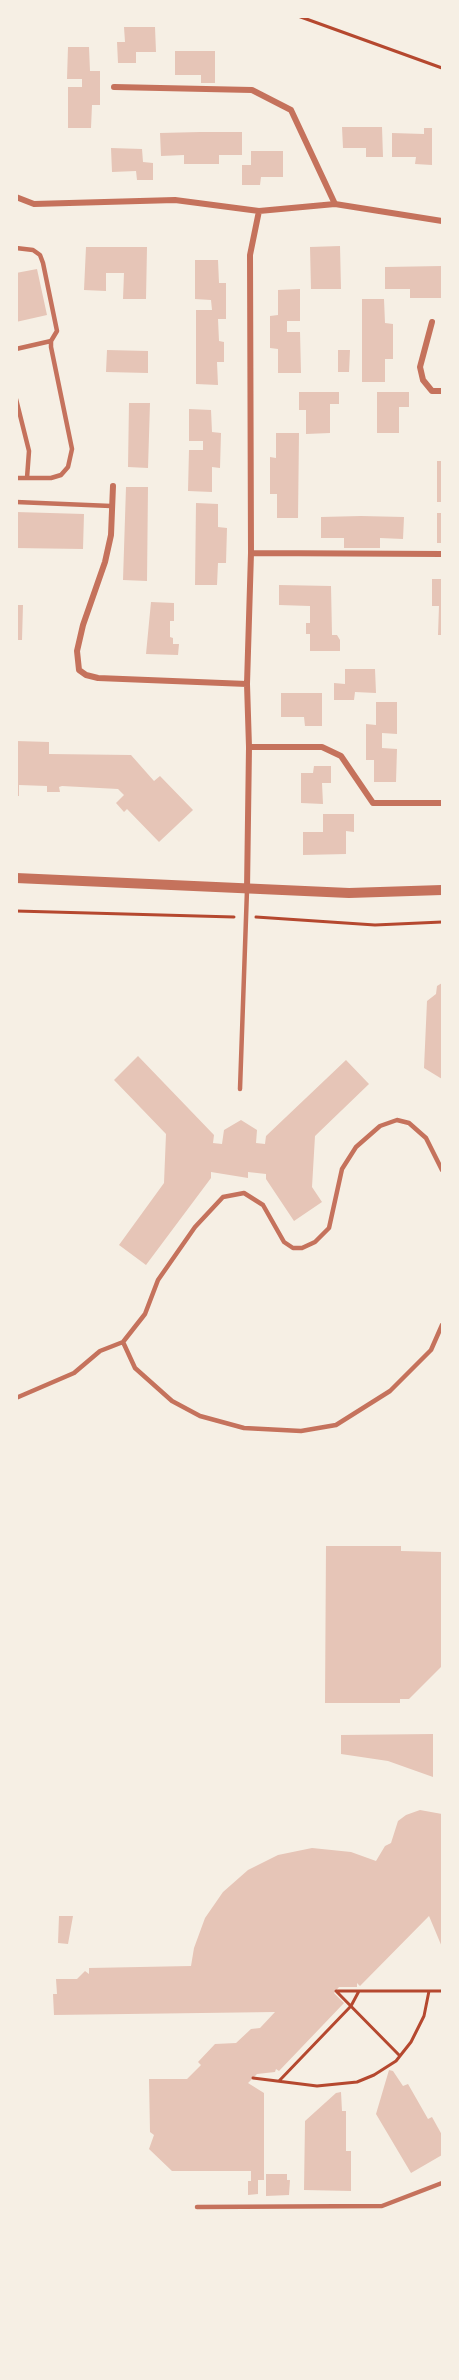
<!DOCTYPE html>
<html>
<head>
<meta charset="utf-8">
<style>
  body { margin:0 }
  #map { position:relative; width:459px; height:2380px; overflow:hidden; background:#f6efe4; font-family:"Titillium Web",sans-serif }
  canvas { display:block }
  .frame { position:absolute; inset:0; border:18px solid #f6efe4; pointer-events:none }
</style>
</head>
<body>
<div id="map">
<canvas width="459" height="2380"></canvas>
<div class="frame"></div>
</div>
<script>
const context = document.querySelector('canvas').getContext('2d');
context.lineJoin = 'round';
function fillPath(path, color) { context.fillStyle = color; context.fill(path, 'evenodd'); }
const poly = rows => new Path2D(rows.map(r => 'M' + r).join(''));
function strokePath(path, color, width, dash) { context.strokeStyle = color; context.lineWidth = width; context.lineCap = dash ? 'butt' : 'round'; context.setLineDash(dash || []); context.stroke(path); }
fillPath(poly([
  [124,27,155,27,156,52,136,52,136,63,118,63,117,42,125,42],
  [68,47,89,47,90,71,100,71,100,105,92,105,91,128,68,128,68,87,82,87,82,79,67,79],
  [175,51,215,51,215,83,201,83,201,75,175,75],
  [342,127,382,127,383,157,366,157,366,148,343,148],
  [424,128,432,128,432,165,415,164,416,157,392,157,392,133,424,134],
  [200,132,242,132,242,155,219,155,219,164,184,164,184,155,161,156,160,133],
  [111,148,142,149,143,162,153,163,153,180,137,180,136,171,112,172],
  [251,151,283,151,283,177,261,177,260,185,242,185,242,165,251,165],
  [340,246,341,289,311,289,310,247],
  [86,247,147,247,146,299,123,299,124,273,106,273,106,291,84,290],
  [195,260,218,260,219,283,226,283,226,319,218,319,219,341,224,342,224,362,217,362,218,385,196,384,196,310,212,310,211,300,195,299],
  [442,266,442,298,410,298,410,289,385,289,385,267],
  [37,269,47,315,16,322,16,273],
  [300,289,300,321,287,321,287,332,300,332,301,373,278,373,278,349,270,348,270,316,278,315,278,290],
  [362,299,384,299,385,323,393,324,393,359,385,359,385,382,362,382],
  [107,350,148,351,148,373,106,372],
  [338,350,350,350,349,372,338,372],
  [299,392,339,392,339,404,330,404,330,433,306,434,306,410,299,410],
  [377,392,409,392,409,407,399,407,399,433,377,433],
  [129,403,150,403,148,468,128,467],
  [189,409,211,410,212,432,221,433,220,468,212,467,212,492,188,491,189,450,203,450,203,441,189,441],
  [276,433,299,433,298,518,277,518,277,494,270,494,270,457,276,458],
  [437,461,442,461,442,502,437,502],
  [126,487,148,487,147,581,123,580],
  [196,503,218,504,218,527,227,528,226,563,218,563,217,585,195,585],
  [16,512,84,514,83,549,16,548],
  [437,513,442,513,442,543,437,543],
  [361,516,404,517,403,539,380,538,380,548,344,548,344,538,321,538,321,517],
  [432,579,442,579,442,635,438,635,439,606,432,606],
  [279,585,331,586,332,635,337,635,340,640,340,651,310,651,310,634,306,634,306,623,310,623,310,606,279,605],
  [151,602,174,603,174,621,170,621,170,637,173,638,173,644,179,644,178,655,146,654],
  [16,605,23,605,22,640,16,640],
  [345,669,375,669,376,693,355,692,354,700,334,700,334,683,345,684],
  [281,693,322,693,322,726,305,726,304,717,281,717],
  [376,702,397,702,397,734,382,733,382,748,397,749,396,782,374,782,374,760,366,760,366,724,376,725],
  [16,741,49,742,49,754,131,755,154,781,160,776,193,810,159,842,127,809,124,812,116,803,124,795,118,789,62,786,59,787,60,792,47,792,47,786,19,785,19,796,16,796],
  [314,766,331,766,331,783,322,783,323,804,301,803,301,773,313,773],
  [323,814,354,814,354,832,346,831,346,854,303,855,303,832,323,832],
  [442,983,442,1079,424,1068,427,1001,436,994,437,986],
  [138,1056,214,1135,213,1143,222,1144,224,1130,241,1120,257,1130,256,1143,265,1144,266,1136,346,1060,369,1084,315,1136,312,1187,322,1202,294,1221,266,1179,266,1174,248,1172,248,1178,211,1172,211,1178,146,1265,119,1245,164,1183,166,1134,114,1080],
  [326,1546,401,1546,401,1551,442,1552,442,1666,409,1699,400,1699,400,1703,325,1703],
  [433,1734,433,1777,388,1761,341,1754,341,1735],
  [420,1810,442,1814,442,1947,429,1916,360,1986,357,1983,357,1987,339,1987,334,1993,344,2003,279,2071,276,2069,275,2072,257,2074,248,2083,264,2093,264,2180,258,2180,258,2194,248,2195,248,2181,251,2181,251,2171,172,2171,149,2149,154,2135,150,2132,149,2079,187,2079,201,2065,198,2062,215,2044,236,2043,251,2029,260,2028,275,2012,54,2015,53,1994,57,1994,56,1979,77,1979,85,1971,89,1974,89,1968,191,1966,194,1948,205,1918,223,1892,248,1870,278,1855,312,1848,351,1852,376,1861,385,1846,391,1843,398,1821,406,1815],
  [59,1916,73,1916,68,1944,58,1943],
  [389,2070,393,2071,403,2086,408,2084,428,2119,432,2117,442,2135,442,2155,411,2173,376,2114],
  [341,2092,342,2111,346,2111,346,2151,351,2151,351,2191,304,2190,305,2121,336,2093],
  [266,2174,287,2174,287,2180,290,2180,289,2195,266,2196]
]), '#e6c5b7');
strokePath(poly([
  [298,16,442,68],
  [16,911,234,917],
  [256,917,375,925,442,922],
  [336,1991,442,1991],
  [336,1991,400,2056],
  [253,2078,317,2086,357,2082,374,2075,396,2061,411,2042,424,2016,429,1991],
  [279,2081,351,2006,359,1991]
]), '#b5482f', 3);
strokePath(poly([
  [16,248,33,250,40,255,43,263,57,331,51,341,51,347,72,449,68,467,61,475,51,478,16,478],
  [16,349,51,341],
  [16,399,29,451,27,478],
  [16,502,111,506],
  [240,1089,247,890],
  [123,1342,135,1368,172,1401,200,1416,244,1428,301,1431,336,1425,390,1391,431,1350,442,1325],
  [16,1398,74,1373,100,1351,123,1342,145,1314,158,1280,195,1227,223,1197,244,1193,263,1205,284,1242,293,1248,302,1248,315,1242,329,1228,342,1169,356,1147,380,1126,397,1120,409,1123,426,1138,442,1170],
  [197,2207,382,2206,442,2183]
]), '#c5725c', 4.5);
strokePath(poly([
  [114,87,252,90,291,110,335,204],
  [16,197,34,204,175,200,259,211,335,204,442,221],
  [432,322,420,367,423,380,432,391,442,391],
  [113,486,111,535,105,562,83,625,77,651,79,670,86,675,98,678,247,684],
  [251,553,442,554],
  [249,747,322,747,341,756,373,803,442,803],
  [247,890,249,747,247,684,251,553,250,255,259,211]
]), '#c5725c', 6);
strokePath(poly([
  [16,878,349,893,442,890]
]), '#c5725c', 10);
</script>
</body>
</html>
